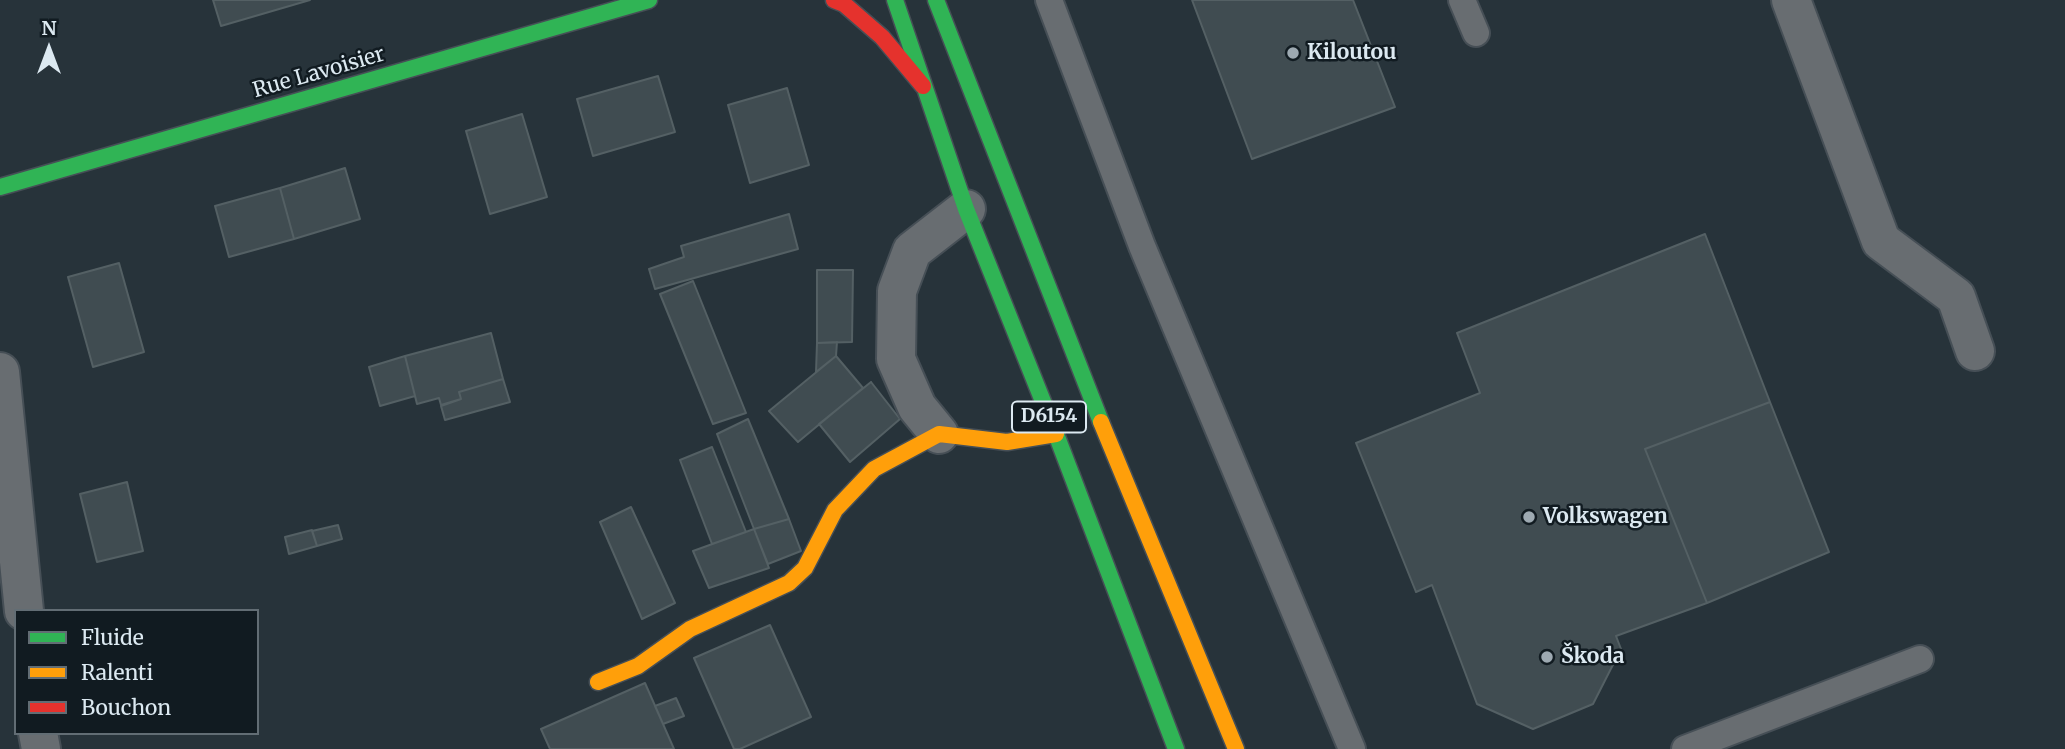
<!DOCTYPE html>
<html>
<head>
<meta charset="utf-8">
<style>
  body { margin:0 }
  #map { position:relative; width:2065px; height:749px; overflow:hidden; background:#27333a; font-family:Merriweather,serif }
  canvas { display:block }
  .legend { position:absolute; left:14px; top:609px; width:245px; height:126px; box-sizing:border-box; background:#111b21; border:2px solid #626d74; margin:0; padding:9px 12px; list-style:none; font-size:21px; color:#dce9f1 }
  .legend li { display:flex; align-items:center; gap:14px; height:35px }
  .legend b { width:35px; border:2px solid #626d74 }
  .north { position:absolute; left:14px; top:14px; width:70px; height:70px; -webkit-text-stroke:5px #111b21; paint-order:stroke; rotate:0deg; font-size:19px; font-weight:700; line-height:28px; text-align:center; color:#dce9f1 }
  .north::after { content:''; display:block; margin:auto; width:24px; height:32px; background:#dce9f1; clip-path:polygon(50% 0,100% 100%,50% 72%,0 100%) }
</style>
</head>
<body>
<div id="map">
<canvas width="2065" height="749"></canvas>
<ul class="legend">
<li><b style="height:9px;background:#30b455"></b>Fluide</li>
<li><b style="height:9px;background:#ff9f0a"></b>Ralenti</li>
<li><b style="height:9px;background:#e5322d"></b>Bouchon</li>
</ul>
<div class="north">N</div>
</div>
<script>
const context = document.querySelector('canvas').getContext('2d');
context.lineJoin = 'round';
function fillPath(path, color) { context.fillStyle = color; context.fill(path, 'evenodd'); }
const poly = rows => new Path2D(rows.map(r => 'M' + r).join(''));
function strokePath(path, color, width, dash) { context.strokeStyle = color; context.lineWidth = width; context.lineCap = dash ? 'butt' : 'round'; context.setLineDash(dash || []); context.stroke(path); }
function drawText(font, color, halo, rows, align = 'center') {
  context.font = font + ' Merriweather,serif'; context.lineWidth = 5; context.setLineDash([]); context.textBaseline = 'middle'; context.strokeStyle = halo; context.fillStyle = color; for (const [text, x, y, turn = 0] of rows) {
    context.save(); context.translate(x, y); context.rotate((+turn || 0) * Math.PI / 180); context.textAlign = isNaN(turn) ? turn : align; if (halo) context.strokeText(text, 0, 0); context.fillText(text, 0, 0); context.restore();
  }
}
const building = poly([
  [213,0,310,0,221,26,213,0],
  [1192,0,1353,0,1395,107,1252,159,1192,0],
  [658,76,675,132,593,156,577,99,658,76],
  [787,88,809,165,750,183,728,105,787,88],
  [522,114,547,197,490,214,466,131,522,114],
  [345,168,360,219,294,239,280,188,345,168],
  [280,188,294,239,229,257,215,206,280,188],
  [789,214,798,249,655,289,649,269,684,257,681,246,789,214],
  [1705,234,1770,402,1645,449,1707,603,1616,636,1621,649,1593,704,1533,729,1477,704,1432,585,1416,592,1356,443,1480,393,1457,333,1705,234],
  [119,263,144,352,93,367,68,277,119,263],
  [817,270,853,270,852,342,817,343,817,270],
  [693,281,746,413,713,424,660,294,693,281],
  [491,333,503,379,459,392,461,399,441,405,439,398,417,404,405,356,491,333],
  [837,342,836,356,816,372,817,343,837,342],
  [405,356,415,396,380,406,369,367,405,356],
  [836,356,863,388,798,442,769,411,836,356],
  [503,379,510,402,445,420,441,406,461,399,459,392,503,379],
  [871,382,900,419,850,462,819,424,871,382],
  [1770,402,1829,552,1707,603,1645,449,1770,402],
  [748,419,789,519,754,529,717,434,748,419],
  [712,447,746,532,712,544,680,460,712,447],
  [127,482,143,551,97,562,80,494,127,482],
  [631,507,675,603,642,619,600,522,631,507],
  [789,519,801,551,768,564,754,529,789,519],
  [338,525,342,539,317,546,312,531,338,525],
  [754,529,769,568,709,588,693,551,754,529],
  [312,530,317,546,289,554,285,537,312,530],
  [770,625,811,717,740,749,734,749,694,658,770,625],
  [645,683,674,749,550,749,541,729,645,683],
  [676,698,684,716,663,724,655,706,676,698]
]);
fillPath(building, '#404c51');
strokePath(building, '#546064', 2);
const lane = poly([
  [1049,0,1142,246,1352,749],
  [1462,0,1476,33],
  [1685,749,1920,659]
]);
const street = poly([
  [1791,0,1881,241,1956,297,1975,351],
  [0,372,24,611],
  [939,434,917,407,896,359,897,291,912,251,966,209],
  [38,733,41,749]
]);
const fast = poly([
  [895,0,966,209,1056,434,1176,749],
  [936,0,1101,422],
  [0,187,649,0]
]);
const slow = poly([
  [1101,422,1236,749],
  [598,682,638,666,690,629,789,583,805,568,835,510,874,469,939,434,1007,442,1056,434]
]);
const jam = poly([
  [834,0,844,4,882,37,923,86]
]);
strokePath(lane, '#464f56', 30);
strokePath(street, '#464f56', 42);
strokePath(fast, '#464f56', 19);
strokePath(slow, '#464f56', 19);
strokePath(jam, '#464f56', 19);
strokePath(lane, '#686d71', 26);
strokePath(street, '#686d71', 38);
strokePath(fast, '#30b455', 16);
strokePath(slow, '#ff9f0a', 16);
strokePath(jam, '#e5322d', 16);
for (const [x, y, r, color] of [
  [1293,53,7,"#9da9b1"],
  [1529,517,7,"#9da9b1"],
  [1547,657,7,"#9da9b1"]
]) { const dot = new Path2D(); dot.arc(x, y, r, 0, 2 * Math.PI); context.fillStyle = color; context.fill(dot); strokePath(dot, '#111b21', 2.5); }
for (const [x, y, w] of [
  [1049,417,74]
]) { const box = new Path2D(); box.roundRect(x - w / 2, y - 15.5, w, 31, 5); context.fillStyle = '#111b21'; context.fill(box); strokePath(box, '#dce9f1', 2); }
drawText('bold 19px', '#dce9f1', null, [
  ["D6154",1049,417]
]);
drawText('bold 21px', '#dce9f1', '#111b21', [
  ["Kiloutou",1307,53],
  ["Volkswagen",1543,517],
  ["Škoda",1561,657]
], 'left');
drawText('21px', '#dce9f1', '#111b21', [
  ["Rue Lavoisier",319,73,-16]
]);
</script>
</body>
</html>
